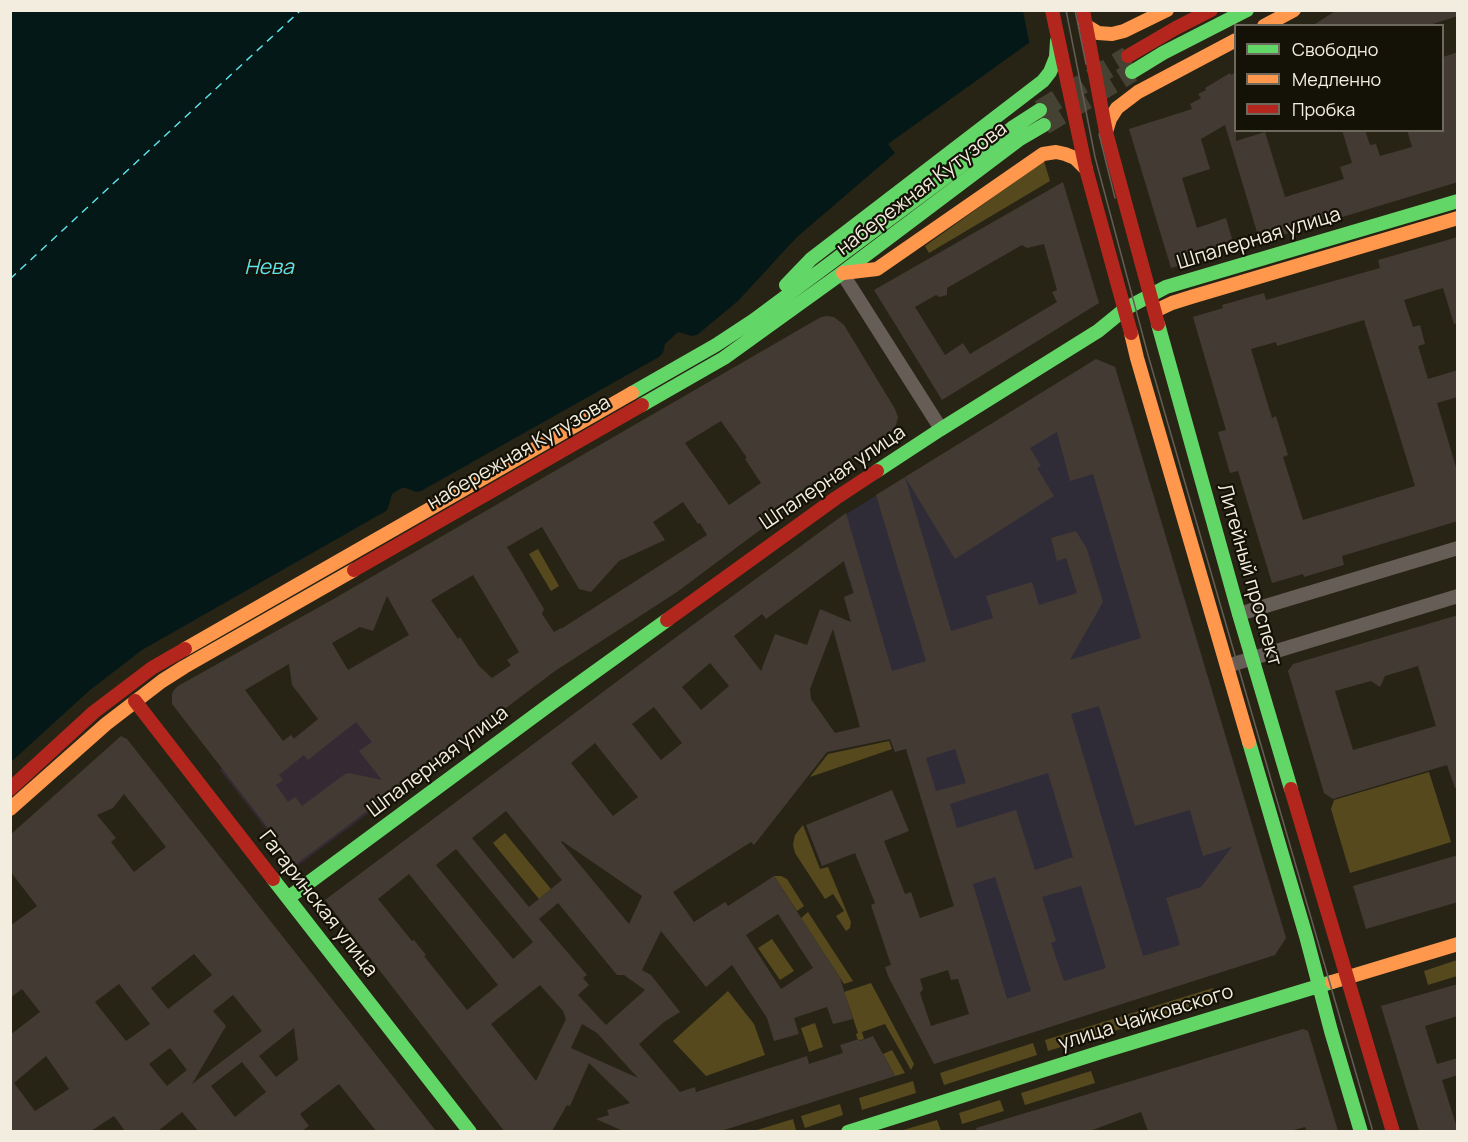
<!DOCTYPE html>
<html>
<head>
<meta charset="utf-8">
<style>
  body { margin:0 }
  #map { position:relative; width:1468px; height:1142px; overflow:hidden; background:#282415; font-family:Manrope,sans-serif }
  canvas { display:block }
  .frame { position:absolute; inset:0; border:12px solid #f2edde; pointer-events:none }
  .legend { position:absolute; left:1234px; top:24px; width:210px; height:108px; box-sizing:border-box; background:#141106; border:2px solid #6d695c; margin:0; padding:8px 10px; list-style:none; font-size:18px; color:#f2edde }
  .legend li { display:flex; align-items:center; gap:12px; height:30px }
  .legend b { width:30px; border:2px solid #6d695c }
</style>
</head>
<body>
<div id="map">
<canvas width="1468" height="1142"></canvas>
<div class="frame"></div>
<ul class="legend">
<li><b style="height:8px;background:#63d668"></b>Свободно</li>
<li><b style="height:8px;background:#ff974d"></b>Медленно</li>
<li><b style="height:8px;background:#b3261e"></b>Пробка</li>
</ul>
</div>
<script>
const context = document.querySelector('canvas').getContext('2d');
context.lineJoin = 'round';
function fillPath(path, color) { context.fillStyle = color; context.fill(path, 'evenodd'); }
const poly = rows => new Path2D(rows.map(r => 'M' + r).join(''));
function strokePath(path, color, width, dash) { context.strokeStyle = color; context.lineWidth = width; context.lineCap = dash ? 'butt' : 'round'; context.setLineDash(dash || []); context.stroke(path); }
function drawText(font, color, halo, rows, align = 'center') {
  context.font = font + ' Manrope,sans-serif'; context.lineWidth = 4.5; context.setLineDash([]); context.textBaseline = 'middle'; context.strokeStyle = halo; context.fillStyle = color; for (const [text, x, y, turn = 0] of rows) {
    context.save(); context.translate(x, y); context.rotate((+turn || 0) * Math.PI / 180); context.textAlign = isNaN(turn) ? turn : align; if (halo) context.strokeText(text, 0, 0); context.fillText(text, 0, 0); context.restore();
  }
}
fillPath(poly([
  [357,708,412,781,296,867,220,770,241,754,251,766,291,735,294,738,307,728,310,732,334,739,347,729]
]), '#352a34');
fillPath(poly([
  [1096,359,1115,367,1286,938,1275,955,993,1045,962,932,906,749,895,752,890,739,884,740,844,597,853,593,832,523]
]), '#2f2c38');
fillPath(poly([
  [1044,161,1050,181,929,253,925,246],
  [538,549,559,586,551,591,529,554],
  [889,741,892,749,810,777,828,754],
  [1429,772,1451,842,1350,873,1331,809,1334,800],
  [803,825,820,869,828,867,851,922,850,928,846,931,836,916,844,911,833,894,825,899,795,853,793,845,795,835],
  [505,833,551,889,539,899,493,843],
  [774,876,781,876,787,879,804,906,797,911],
  [808,912,853,981,844,984,801,918],
  [772,939,794,971,780,980,758,948],
  [1457,960,1457,976,1428,985,1424,971],
  [871,983,914,1064,911,1070,885,1024,862,1032,864,1039,858,1041,856,1034,858,1033,847,1000,841,993],
  [1213,988,1217,1000,1048,1051,1045,1040],
  [728,991,754,1024,765,1055,706,1076,673,1041],
  [815,1023,823,1047,809,1052,801,1028],
  [1033,1043,1037,1055,944,1085,940,1073],
  [892,1050,905,1073,895,1076,883,1054],
  [1091,1071,1095,1083,1025,1105,1021,1093],
  [913,1081,916,1093,862,1110,859,1098],
  [1000,1100,1004,1111,962,1124,959,1113],
  [840,1104,843,1115,805,1128,801,1116],
  [793,1119,796,1130,754,1131],
  [937,1120,941,1131,900,1131]
]), '#57491e');
fillPath(poly([
  [11,11,1082,11,1026,45,888,144,895,153,797,237,738,301,697,335,692,336,678,332,665,344,663,353,659,357,421,491,416,492,406,488,402,488,392,494,388,508,386,511,142,650,90,690,11,762]
]), '#041818');
fillPath(poly([
  [1085,10,1084,13,1030,46,1023,11]
]), '#282415');
strokePath(poly([
  [10,279,301,10]
]), '#5de3e9', 1.5, [8, 6]);
fillPath(poly([
  [1337,10,1458,10,1458,16,1426,26,1312,26],
  [1458,52,1458,182,1260,242,1225,125,1201,139,1210,169,1182,178,1197,228,1226,218,1235,249,1171,268,1129,129,1192,109,1190,104,1201,98,1198,94,1206,90,1205,88,1230,73,1231,75,1236,72,1236,141,1265,132,1285,197,1344,179,1340,167,1352,163,1342,130,1365,130,1370,145,1376,144,1380,156,1412,147,1407,130,1443,130,1443,57],
  [1063,182,1099,303,942,400,874,290],
  [1044,244,1057,290,1052,292,1057,302,970,354,963,343,945,355,915,307,936,295,940,297,947,295,947,288,1022,245,1027,248],
  [1458,237,1458,323,1454,324,1443,288,1404,300,1413,327,1420,325,1425,344,1418,346,1428,379,1458,370,1458,397,1437,403,1458,474,1458,521,1342,556,1344,565,1304,577,1303,574,1272,583,1238,471,1230,473,1218,432,1226,430,1193,317,1223,308,1222,305,1264,293,1266,300,1380,268,1378,260],
  [1364,320,1415,486,1303,520,1283,457,1288,455,1276,416,1272,418,1251,349,1276,342,1277,346],
  [827,316,834,317,844,325,895,409,898,417,896,425,890,433,677,592,555,671,494,717,492,725,484,724,296,864,172,704,172,694,174,690,178,686,330,601,821,317],
  [721,421,747,458,745,459,761,483,729,505,685,443],
  [683,502,698,524,700,523,707,535,561,629,561,628,554,632,542,614,544,609,507,547,542,527,579,589,591,592,619,561,665,540,653,522],
  [473,575,519,652,507,660,511,665,492,678,479,666,460,637,458,639,431,600],
  [387,596,409,635,348,670,332,643,360,627,373,631],
  [289,664,292,685,318,719,294,739,291,735,283,741,245,690],
  [356,722,372,742,359,751,382,780,349,773,345,774,302,806,295,797,288,802,276,785,283,780,279,775,304,755,308,760],
  [1096,359,1115,367,1286,938,1275,955,934,1064,888,976,885,967,891,965,871,905,875,903,855,853,822,866,806,825,892,790,909,831,884,841,905,894,911,892,920,918,954,906,906,749,895,752,890,739,827,752,754,845,751,842,673,892,694,922,725,902,728,906,774,876,840,978,853,1019,833,1024,827,1007,794,1018,799,1034,774,1041,767,1018,732,965,706,987,661,931,642,970,651,975,680,1012,664,1022,639,1044,680,1092,695,1087,696,1092,807,1056,809,1064,843,1053,840,1045,859,1039,860,1041,873,1036,895,1076,721,1131,623,1131,596,1119,609,1115,607,1110,630,1103,589,1063,570,1106,567,1105,552,1131,504,1131,325,900,679,635,846,513,892,671,926,661,876,495,905,477,951,631,993,618,986,596,1032,582,1039,605,1077,593,1066,558,1057,561,1051,538,1076,531,1087,549,1103,602,1070,660,1141,638,1093,474,1070,481,1057,432,1030,448,1041,466,1037,468,1054,496,955,559,905,477],
  [844,561,854,593,844,597,851,622,820,609,807,645,775,634,761,671,734,636,762,614,766,619],
  [833,629,860,727,835,733,811,699,810,689],
  [710,663,729,686,701,710,682,687],
  [1099,706,1135,826,1190,810,1203,856,1232,847,1201,887,1166,898,1180,945,1143,956,1071,714],
  [654,707,682,743,661,760,632,724],
  [595,743,638,797,613,816,571,763],
  [955,749,966,783,936,791,926,758],
  [1048,773,1073,857,1035,870,1016,810,957,828,950,804],
  [506,811,562,880,529,907,472,838],
  [562,841,642,896,629,924,561,842],
  [456,849,533,942,513,959,436,865],
  [409,874,498,985,467,1010,424,956,426,955,414,940,412,941,378,899],
  [995,877,1031,991,1007,999,973,884],
  [1081,886,1106,968,1064,981,1051,943,1056,941,1042,897],
  [558,903,617,975,624,975,645,990,606,1025,578,995,589,985,583,978,587,975,539,919],
  [778,914,813,968,781,989,746,935],
  [948,970,951,980,958,979,969,1014,931,1026,920,993,923,989,920,979],
  [540,985,563,1011,566,1019,536,1081,491,1024],
  [582,1024,597,1033,638,1078,571,1048],
  [1458,615,1458,788,1455,788,1447,765,1333,799,1324,793,1288,671,1293,664],
  [1418,666,1436,726,1353,750,1335,691,1371,681,1380,687,1385,676],
  [121,736,127,739,436,1131,376,1131,339,1084,300,1114,309,1126,302,1131,198,1131,182,1112,158,1131,125,1131,114,1116,91,1131,10,1131,10,1035,40,1012,22,989,10,998,10,926,37,906,10,871,10,835],
  [124,794,166,847,134,872,111,842,116,838,97,815,113,808],
  [194,954,212,975,168,1009,151,988],
  [119,984,150,1024,126,1041,95,1002],
  [233,995,262,1031,192,1084,226,1026,213,1011],
  [294,1028,298,1060,276,1077,259,1056],
  [170,1048,187,1070,167,1086,149,1064],
  [46,1056,69,1089,35,1111,14,1083],
  [242,1062,266,1092,235,1117,211,1086],
  [1458,855,1458,902,1366,929,1353,886],
  [1458,984,1458,1016,1425,1026,1437,1064,1458,1058,1458,1075,1442,1080,1458,1131,1419,1131,1381,1006],
  [1303,1029,1308,1031,1338,1131,1307,1131,1305,1127,1290,1131,1148,1131,1141,1112,1090,1131,977,1131,976,1128]
]), '#423a33');
strokePath(poly([
  [1040,110,1128,56],
  [1044,125,1132,72]
]), '#464233', 20, [20, 10]);
strokePath(poly([
  [842,273,941,429],
  [1239,614,1458,548],
  [1227,666,1458,596]
]), '#655d56', 14);
strokePath(poly([
  [1132,72,1163,53,1247,10],
  [786,285,811,259,1043,81,1050,72,1056,57,1057,41],
  [1158,324,1239,614,1291,789],
  [632,393,716,345,754,320,1012,128,1040,110],
  [642,405,724,358,842,273,1020,139,1044,125],
  [877,471,941,429,1098,331,1125,309,1166,287,1458,201],
  [1249,742,1306,936,1331,1031,1361,1132],
  [273,879,470,1132],
  [288,898,549,705,667,620],
  [848,1132,1101,1052,1332,982]
]), '#63d668', 14);
strokePath(poly([
  [1085,25,1098,33,1112,34,1124,31,1167,10],
  [1264,26,1294,10],
  [1106,132,1110,119,1117,108,1138,92,1236,40],
  [843,273,877,269,1043,154,1056,152,1065,154,1075,158,1086,169],
  [1155,311,1172,303,1191,297,1458,218],
  [1131,333,1137,358,1249,742],
  [185,649,632,393],
  [10,809,106,724,162,681,184,667,354,570],
  [1332,982,1458,944]
]), '#ff974d', 14);
strokePath(poly([
  [1052,10,1086,169,1131,333],
  [1083,10,1106,132,1158,324],
  [1128,56,1176,28,1211,10],
  [354,570,642,405],
  [667,620,836,498,877,471],
  [135,701,273,879],
  [10,789,94,712,152,668,185,649],
  [1291,789,1393,1132]
]), '#b3261e', 14);
strokePath(poly([
  [1066,10,1095,157,1148,355,1373,1132],
  [1075,10,1086,64],
  [1099,134,1115,198]
]), '#635d55', 1.5);
drawText('20px', '#f2edde', '#141106', [
  ["набережная Кутузова",922,189,-37],
  ["Шпалерная улица",1259,239,-17],
  ["набережная Кутузова",519,453,-30],
  ["Шпалерная улица",833,478,-34],
  ["Литейный проспект",1249,575,74],
  ["Шпалерная улица",438,762,-37],
  ["Гагаринская улица",318,904,52],
  ["улица Чайковского",1146,1018,-17]
]);
drawText('italic 21px', '#5de3e9', '#141106', [
  ["Нева",269,268]
]);
</script>
</body>
</html>
